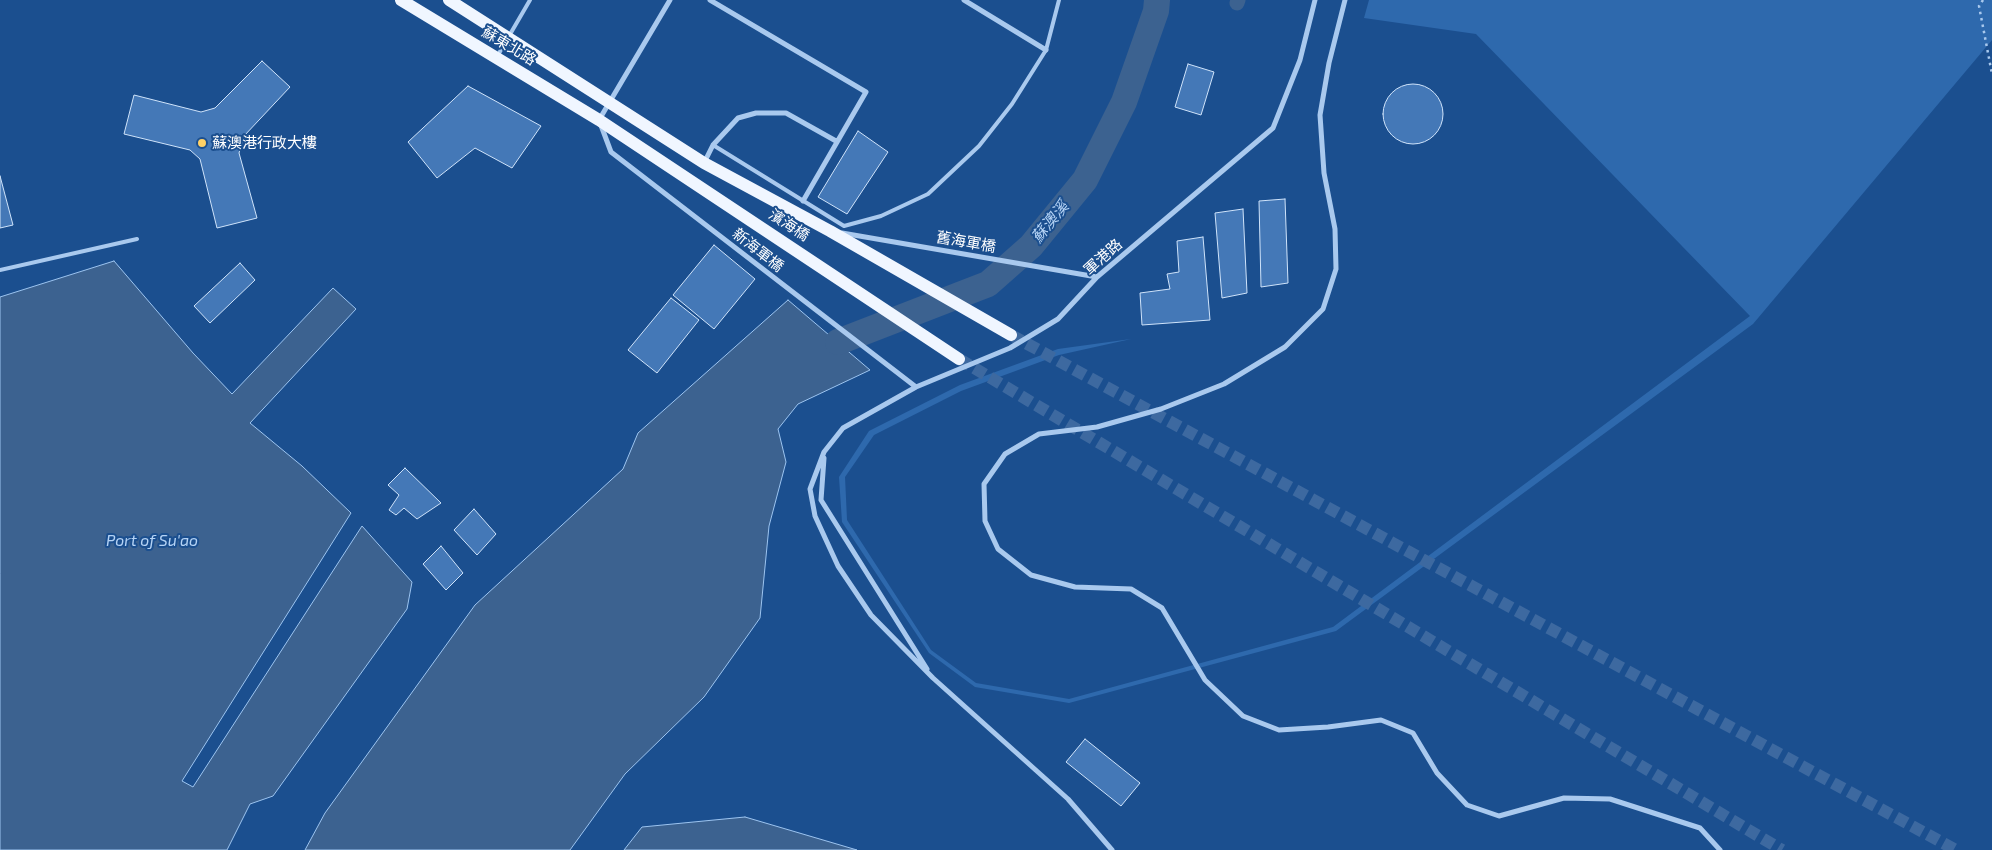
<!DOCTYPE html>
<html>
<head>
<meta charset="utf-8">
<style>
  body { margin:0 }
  canvas { display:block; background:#1b4f8f }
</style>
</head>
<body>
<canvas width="1992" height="850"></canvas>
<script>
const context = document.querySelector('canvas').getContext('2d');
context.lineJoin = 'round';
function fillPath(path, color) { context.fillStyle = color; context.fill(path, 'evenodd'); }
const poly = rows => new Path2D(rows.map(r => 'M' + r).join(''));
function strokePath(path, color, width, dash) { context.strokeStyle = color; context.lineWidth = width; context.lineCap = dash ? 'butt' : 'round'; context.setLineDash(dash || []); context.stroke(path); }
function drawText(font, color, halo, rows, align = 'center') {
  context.font = font + ' "Exo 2","Noto Sans TC",sans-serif'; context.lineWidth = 4; context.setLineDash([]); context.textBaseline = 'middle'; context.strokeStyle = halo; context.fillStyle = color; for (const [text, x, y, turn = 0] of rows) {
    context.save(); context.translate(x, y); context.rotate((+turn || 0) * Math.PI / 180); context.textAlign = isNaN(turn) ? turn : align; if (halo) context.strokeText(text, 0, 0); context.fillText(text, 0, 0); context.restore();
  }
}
fillPath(poly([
  [1369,0,1992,0,1992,40,1753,324,1336,631,1069,703,975,687,929,653,842,522,839,477,869,431,960,385,1058,349,1131,339,1059,355,961,391,874,435,845,477,847,520,931,650,976,683,1069,699,1333,627,1750,316,1476,34,1364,18]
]), '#2e69ad');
const water = poly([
  [114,261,193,353,232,394,333,288,356,309,250,423,302,466,351,513,182,781,193,787,362,526,412,582,407,609,273,796,250,804,227,850,0,850,0,297,114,261],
  [788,300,870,370,798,404,778,429,786,462,769,526,760,618,704,697,625,774,570,850,305,850,325,813,475,605,623,469,638,433,788,300],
  [745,817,857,850,624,850,642,827,745,817]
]);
fillPath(water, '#3c6290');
strokePath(water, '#9cc4f0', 1);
strokePath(poly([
  [1237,3,1238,0]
]), '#3c6290', 15);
strokePath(poly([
  [838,342,988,284,1031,246,1085,180,1124,102,1156,11,1157,0]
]), '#3c6290', 26);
const building = poly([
  [262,61,290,87,244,136,239,153,257,218,217,228,200,159,190,150,124,134,134,95,201,112,215,108,262,61],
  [1188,64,1214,72,1201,115,1175,107,1188,64],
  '1383 114a30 30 0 1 1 60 0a30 30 0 1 1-60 0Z',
  [468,86,541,126,512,168,475,148,437,178,408,142,468,86],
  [858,131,888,152,847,214,818,197,858,131],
  [0,176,13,225,0,228,0,176],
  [1285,199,1288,283,1261,287,1259,201,1285,199],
  [1243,209,1247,293,1222,298,1215,213,1243,209],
  [1203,237,1210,320,1142,325,1140,293,1170,289,1167,274,1179,272,1177,241,1203,237],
  [714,245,755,279,714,329,673,295,714,245],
  [240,263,255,280,210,323,194,306,240,263],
  [671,298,699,320,657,373,628,350,671,298],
  [405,468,441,503,417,519,404,508,396,515,389,510,399,495,388,485,405,468],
  [474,509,496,534,477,555,454,530,474,509],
  [441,546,463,573,446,590,423,564,441,546],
  [1085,739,1140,783,1121,806,1066,762,1085,739]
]);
fillPath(building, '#4478b7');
strokePath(building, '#cfe3fa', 1);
strokePath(poly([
  [1011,335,1956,850],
  [959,359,1782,850]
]), '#3d69a0', 12, [12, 6]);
strokePath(poly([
  [1983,0,1979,6,1992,74]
]), '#a9c9ee', 2.5, [2.5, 4]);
strokePath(poly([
  [498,55,530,0],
  [713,145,844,226,881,216,928,194,979,146,1012,104,1046,50,1059,0],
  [0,270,137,239]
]), '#a9c9ee', 4);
strokePath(poly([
  [670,0,599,120,611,152,916,387],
  [710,0,866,92,803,201],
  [964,0,1046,50],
  [1345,0,1329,63,1320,115,1324,173,1335,229,1336,269,1323,309,1285,347,1224,384,1161,409,1097,427,1039,434,1005,454,984,484,985,521,998,549,1031,575,1075,587,1131,589,1162,608,1205,680,1243,716,1279,730,1328,727,1381,720,1413,733,1437,773,1467,805,1499,816,1564,798,1610,799,1700,828,1720,850],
  [704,163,713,145,738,118,756,113,786,113,836,141],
  [842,233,1097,277],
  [824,458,821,500,927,669],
  [1112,850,1068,799,933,678,871,615,838,566,815,516,810,489,824,452,843,428,916,387,1010,348,1058,319,1097,277,1273,128,1300,60,1315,0]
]), '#a9c9ee', 5);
strokePath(poly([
  [401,0,599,120,959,359],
  [449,0,704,163,830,231,1011,335]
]), '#f0f6ff', 12);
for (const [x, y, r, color] of [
  [202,143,5,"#ffd166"]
]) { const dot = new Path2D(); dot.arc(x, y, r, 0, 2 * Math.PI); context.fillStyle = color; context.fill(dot); strokePath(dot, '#1b4f8f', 2); }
drawText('15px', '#fff', '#1b4f8f', [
  ["蘇東北路",509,46,31],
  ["濱海橋",789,225,33],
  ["舊海軍橋",966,242,10],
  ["新海軍橋",758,250,38],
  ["軍港路",1103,257,-42]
]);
drawText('15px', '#fff', '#1b4f8f', [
  ["蘇澳港行政大樓",212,143]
], 'left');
drawText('italic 16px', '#b5d3f5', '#1b4f8f', [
  ["蘇澳溪",1050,222,-51],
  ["Port of Su'ao",152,541]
]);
</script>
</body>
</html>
